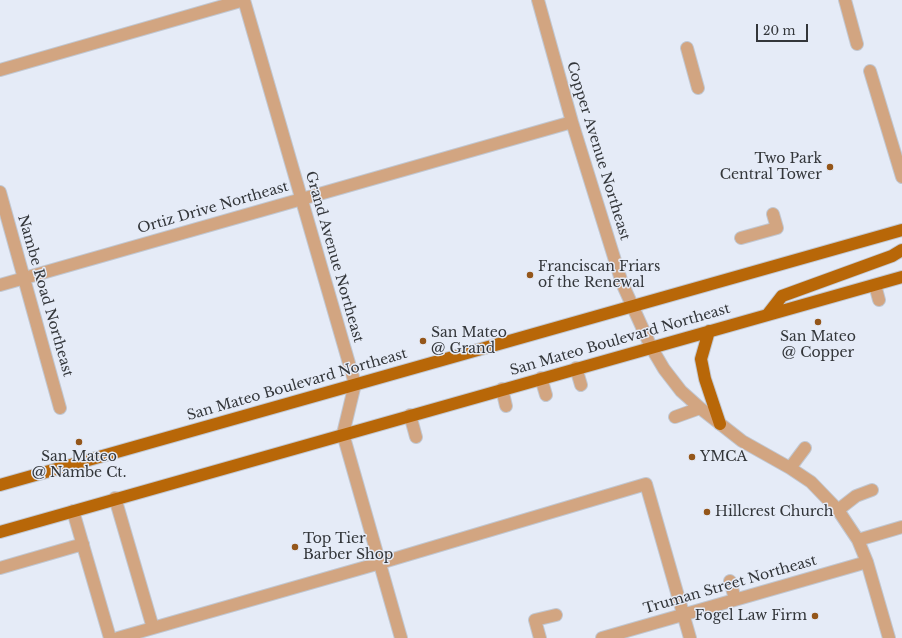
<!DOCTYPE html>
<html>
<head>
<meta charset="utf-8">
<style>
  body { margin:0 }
  #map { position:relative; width:902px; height:638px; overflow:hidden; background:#e5ebf7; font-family:"Libre Baskerville",serif }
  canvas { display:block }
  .scale { position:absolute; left:756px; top:24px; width:52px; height:18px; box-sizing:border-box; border:2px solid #33363a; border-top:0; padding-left:5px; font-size:12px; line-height:14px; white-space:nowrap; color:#33363a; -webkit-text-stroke:3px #e5ebf7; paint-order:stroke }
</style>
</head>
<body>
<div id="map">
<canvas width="902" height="638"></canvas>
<div class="scale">20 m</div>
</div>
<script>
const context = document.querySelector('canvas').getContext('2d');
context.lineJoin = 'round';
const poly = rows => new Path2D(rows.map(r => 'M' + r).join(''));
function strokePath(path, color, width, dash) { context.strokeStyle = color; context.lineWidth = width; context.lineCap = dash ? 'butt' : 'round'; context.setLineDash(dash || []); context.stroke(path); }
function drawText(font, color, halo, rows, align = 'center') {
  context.font = font + ' "Libre Baskerville",serif'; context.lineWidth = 3; context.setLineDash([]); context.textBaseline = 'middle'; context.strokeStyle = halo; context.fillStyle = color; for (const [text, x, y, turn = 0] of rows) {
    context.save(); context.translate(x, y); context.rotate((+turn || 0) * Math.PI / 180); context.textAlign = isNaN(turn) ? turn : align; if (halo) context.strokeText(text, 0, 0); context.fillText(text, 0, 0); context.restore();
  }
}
const minor = poly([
  [244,0,355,384,343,434,401,638],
  [538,0,572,122,622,283,651,347,664,369,681,391,700,408,742,441,790,468,811,482,838,510,858,540,867,562,889,638],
  [845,0,857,44],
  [687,48,698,88],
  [0,70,244,0],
  [870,71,902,177],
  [0,192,60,408],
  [741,238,777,228,773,214],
  [0,285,572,122],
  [875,285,879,300],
  [576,368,581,385],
  [541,378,546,395],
  [502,389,506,406],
  [410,415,416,437],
  [675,417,700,408],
  [790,468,805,448],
  [115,498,153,628],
  [838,510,856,496,872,490],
  [73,511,110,638],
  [858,540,902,527],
  [0,568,83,544],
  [730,581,735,599],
  [118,638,380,563,646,484,690,638],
  [540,638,535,620,556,615],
  [602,638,867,562]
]);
const major = poly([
  [768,314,782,296,892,256,902,250],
  [709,331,701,359,705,379,720,424],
  [0,485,902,230],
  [0,532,902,277]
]);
strokePath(minor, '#c1c7d1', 14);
strokePath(major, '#c1c7d1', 14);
strokePath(minor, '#d2a581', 12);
strokePath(major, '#b86708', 12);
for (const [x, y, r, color] of [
  [830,167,4,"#94561a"],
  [530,275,4,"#94561a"],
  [818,322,4,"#94561a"],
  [423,341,4,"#94561a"],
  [79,442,4,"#94561a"],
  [692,457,4,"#94561a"],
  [707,512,4,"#94561a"],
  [295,547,4,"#94561a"],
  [815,616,4,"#94561a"]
]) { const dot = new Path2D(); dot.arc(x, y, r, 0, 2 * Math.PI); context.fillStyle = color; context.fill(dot); strokePath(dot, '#e5ebf7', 1.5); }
drawText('14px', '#33363a', '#e5ebf7', [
  ["Copper Avenue Northeast",598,151,73],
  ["Ortiz Drive Northeast",213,208,-16],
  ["Grand Avenue Northeast",334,257,74],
  ["Nambe Road Northeast",45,296,74],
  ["San Mateo Boulevard Northeast",620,340,-16],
  ["San Mateo Boulevard Northeast",297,385,-16],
  ["Truman Street Northeast",730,585,-16]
]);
drawText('14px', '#33363a', '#e5ebf7', [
  ["Two Park",822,159,"right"],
  ["Central Tower",822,175,"right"],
  ["Franciscan Friars",538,267],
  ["of the Renewal",538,283],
  ["San Mateo",431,333],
  ["@ Grand",431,349],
  ["San Mateo",818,337,"center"],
  ["@ Copper",818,353,"center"],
  ["San Mateo",79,457,"center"],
  ["@ Nambe Ct.",79,473,"center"],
  ["YMCA",700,457],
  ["Hillcrest Church",715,512],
  ["Top Tier",303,539],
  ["Barber Shop",303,555],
  ["Fogel Law Firm",807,616,"right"]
], 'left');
</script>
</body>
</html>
